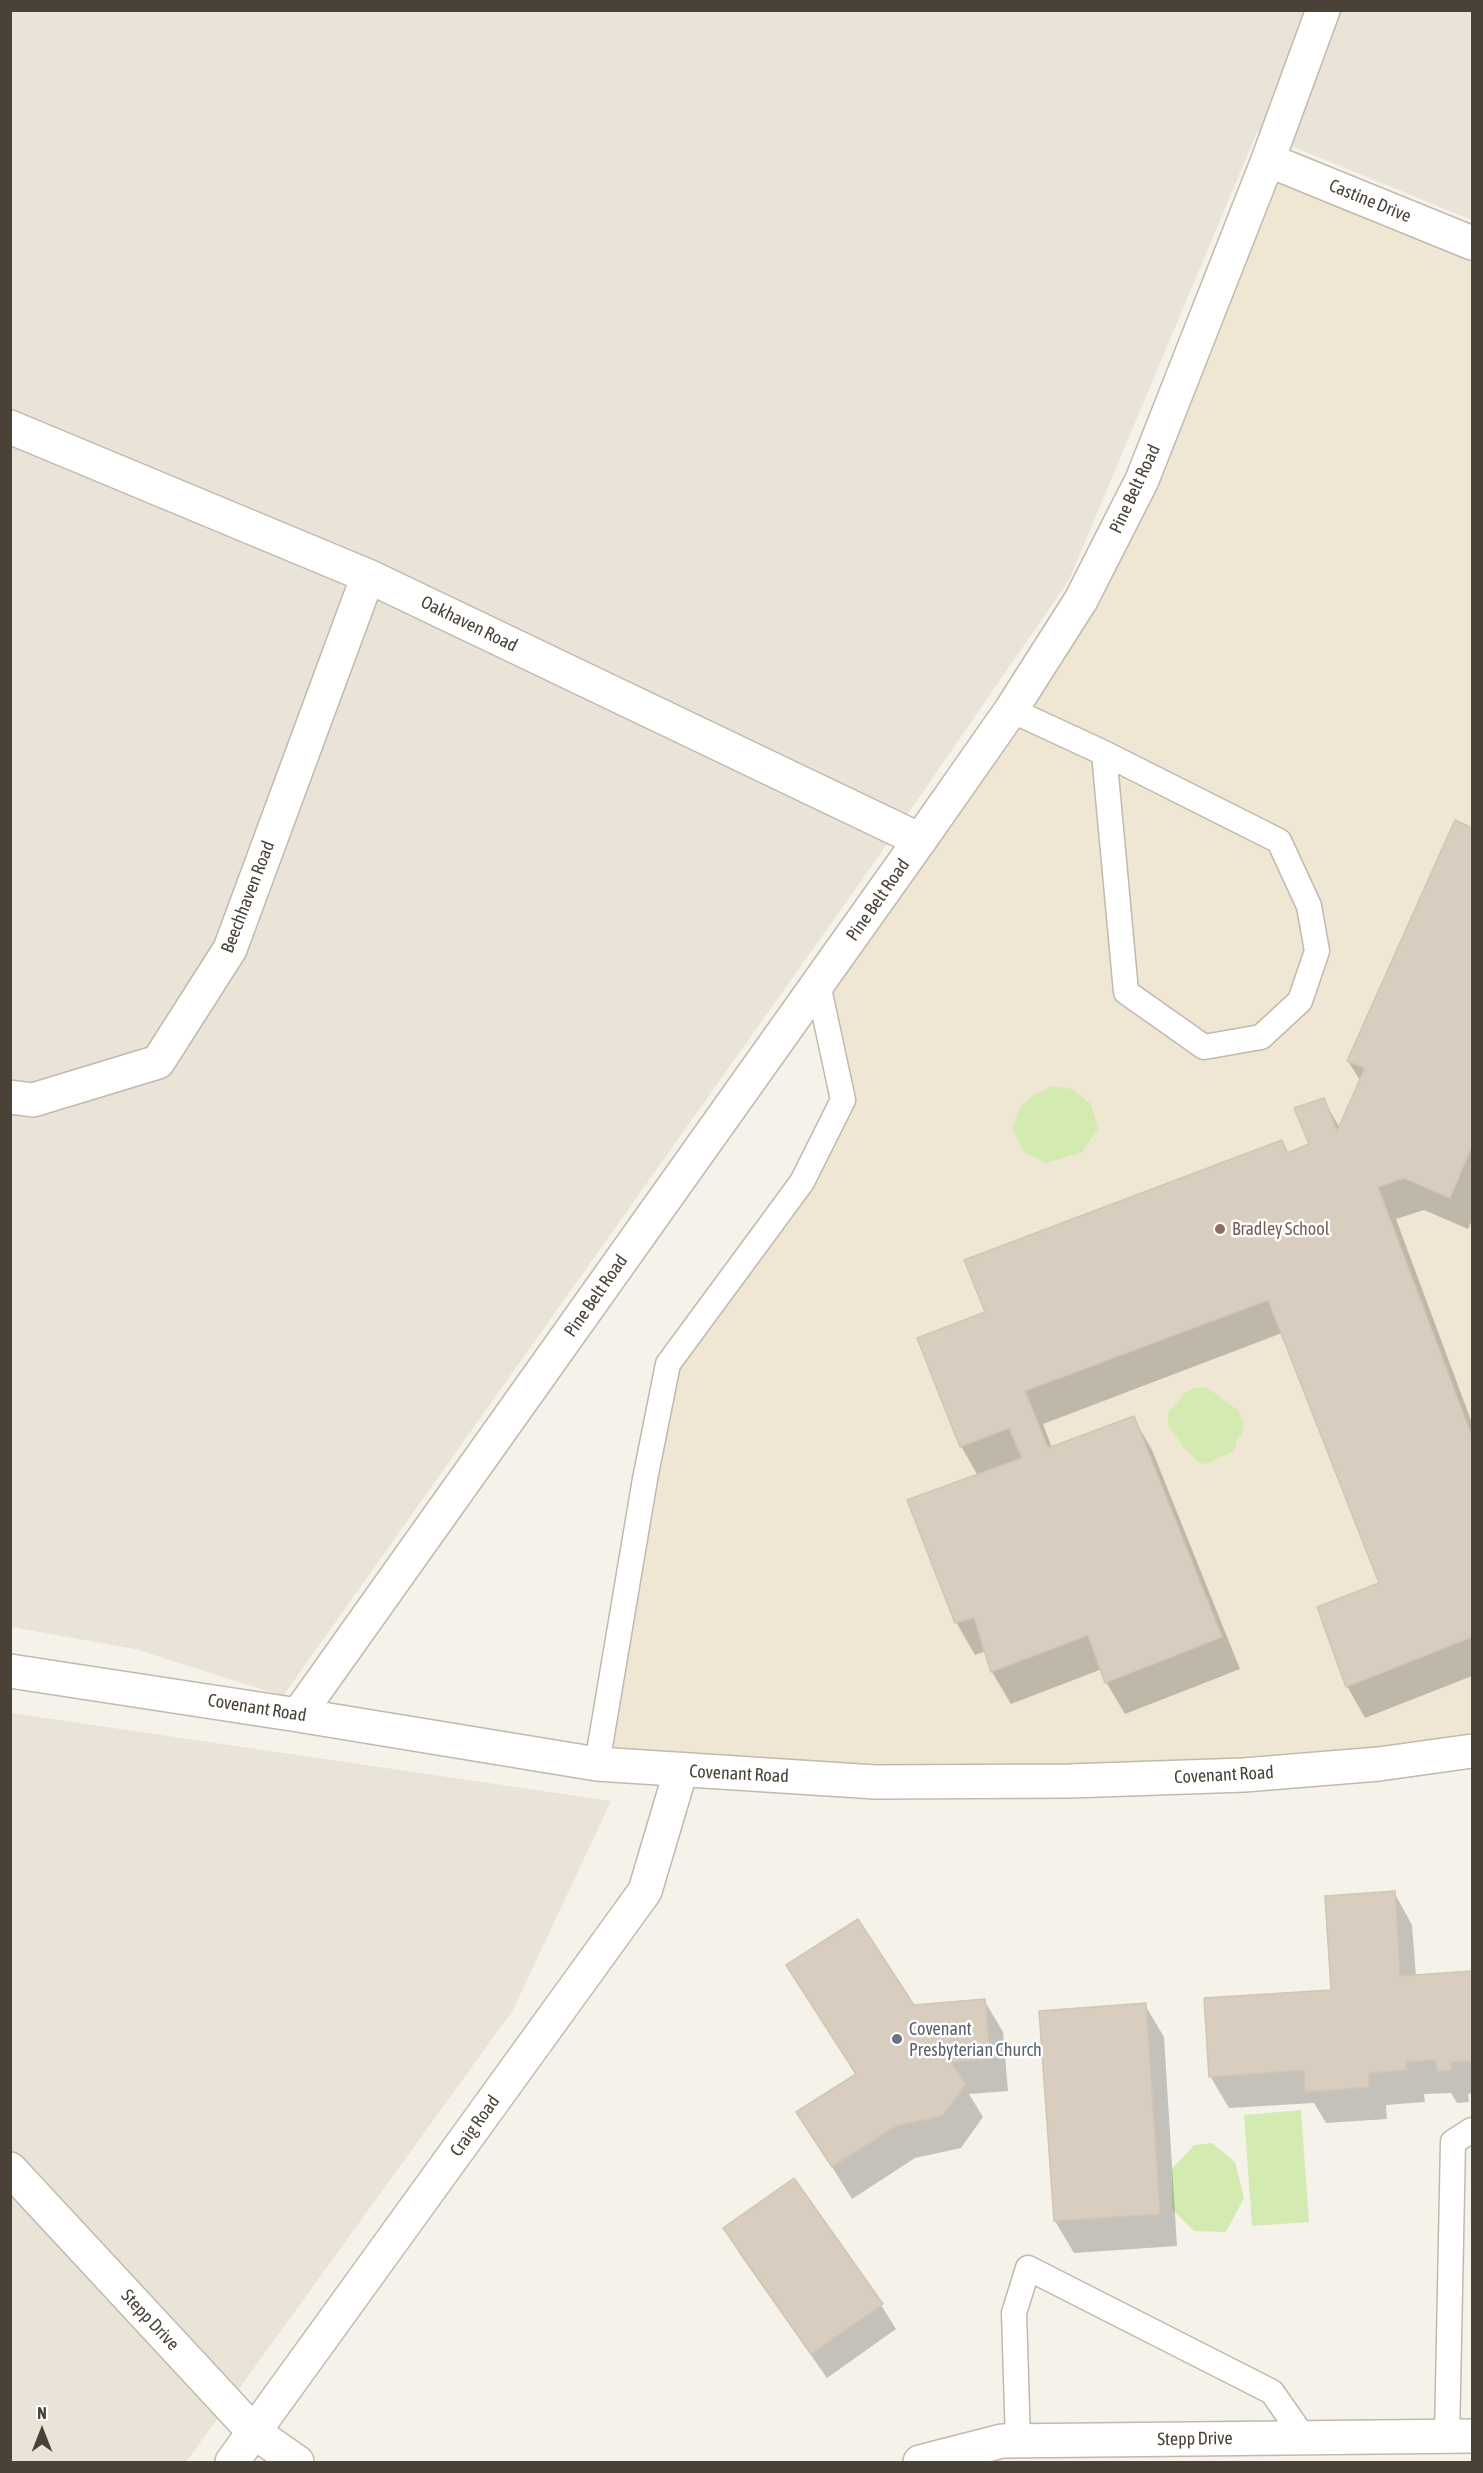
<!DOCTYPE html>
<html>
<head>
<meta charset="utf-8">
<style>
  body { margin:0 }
  #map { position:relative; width:1483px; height:2473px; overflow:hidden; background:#f5f2ea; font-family:"Asap Condensed",sans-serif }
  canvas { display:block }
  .frame { position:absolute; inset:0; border:12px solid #4a4237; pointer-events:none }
  .north { position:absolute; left:12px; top:2401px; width:60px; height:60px; -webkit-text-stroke:4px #fff; paint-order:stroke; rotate:0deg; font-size:16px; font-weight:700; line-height:24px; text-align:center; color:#4a4237 }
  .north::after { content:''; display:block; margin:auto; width:21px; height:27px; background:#4a4237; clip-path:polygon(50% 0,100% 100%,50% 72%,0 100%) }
</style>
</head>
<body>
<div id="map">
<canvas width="1483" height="2473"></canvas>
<div class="frame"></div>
<div class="north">N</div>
</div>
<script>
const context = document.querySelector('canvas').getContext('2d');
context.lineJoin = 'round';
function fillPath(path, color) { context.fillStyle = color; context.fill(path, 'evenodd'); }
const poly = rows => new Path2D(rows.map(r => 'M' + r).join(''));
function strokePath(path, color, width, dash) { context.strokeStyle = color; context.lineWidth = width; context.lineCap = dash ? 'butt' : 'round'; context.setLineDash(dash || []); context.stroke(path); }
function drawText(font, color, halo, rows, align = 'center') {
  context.font = font + ' "Asap Condensed",sans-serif'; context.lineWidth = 5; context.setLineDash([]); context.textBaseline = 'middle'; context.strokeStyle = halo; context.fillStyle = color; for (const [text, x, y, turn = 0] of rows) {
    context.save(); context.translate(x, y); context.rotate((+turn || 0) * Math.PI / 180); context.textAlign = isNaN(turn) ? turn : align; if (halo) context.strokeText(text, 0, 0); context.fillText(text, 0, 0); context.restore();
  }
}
fillPath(poly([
  [10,11,1472,11,1472,220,1257,132,1069,580,876,860,283,1696,135,1649,11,1627],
  [11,1713,611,1801,513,2010,186,2462,11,2462]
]), '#eae3d8');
fillPath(poly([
  [1268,160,1472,243,1472,1751,1244,1775,597,1764,668,1364,843,1100,818,984,1081,600]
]), '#efe6d3');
fillPath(poly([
  [1052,1086,1071,1089,1091,1104,1098,1129,1082,1152,1046,1163,1023,1151,1013,1129,1019,1108,1033,1095],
  [1206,1387,1239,1411,1243,1425,1242,1434,1236,1441,1235,1450,1206,1464,1199,1462,1184,1448,1168,1424,1168,1413,1186,1392,1195,1388],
  [1301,2110,1309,2222,1252,2226,1244,2115],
  [1212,2143,1235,2162,1244,2198,1226,2232,1194,2231,1172,2209,1172,2169,1194,2145]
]), '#d3ebb1');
fillPath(poly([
  [1456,822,1472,830,1472,1220,1468,1229,1424,1210,1396,1219,1472,1423,1472,1676,1365,1718,1347,1686,1381,1584,1282,1333,1043,1424,1052,1448,1133,1417,1152,1450,1240,1669,1125,1714,1106,1682,1102,1669,1011,1704,992,1672,986,1651,975,1655,956,1622,978,1476,961,1446,987,1313,1282,1141,1289,1154,1311,1145,1323,1099,1340,1128,1361,1082,1348,1061],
  [1394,1892,1412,1925,1416,1977,1472,1973,1472,2093,1468,2094,1469,2102,1457,2103,1451,2093,1424,2094,1425,2102,1386,2105,1387,2119,1326,2123,1314,2103,1229,2108,1210,2076,1333,1991],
  [788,1966,913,2006,984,2000,1003,2032,1008,2091,969,2094,983,2117,961,2148,915,2158,852,2199,798,2112,856,2075],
  [1145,2005,1164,2037,1177,2246,1074,2253,1055,2221],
  [725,2228,881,2305,896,2329,827,2378,739,2253]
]), '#0003');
const building = poly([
  [1455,820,1472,828,1472,1146,1450,1198,1404,1178,1378,1187,1472,1437,1472,1637,1346,1687,1317,1607,1379,1583,1268,1300,1025,1391,1048,1448,1134,1416,1222,1637,1105,1683,1088,1635,991,1672,974,1618,955,1623,907,1500,1022,1458,1009,1428,960,1447,917,1338,985,1312,964,1260,1282,1140,1287,1153,1309,1144,1294,1108,1324,1098,1337,1131,1365,1068,1347,1061,1455,820],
  [1395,1891,1400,1976,1472,1971,1472,2061,1451,2062,1451,2070,1437,2071,1436,2060,1406,2062,1407,2070,1369,2073,1369,2087,1305,2092,1304,2070,1209,2077,1204,1998,1331,1990,1325,1896,1395,1891],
  [858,1919,914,2005,985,1999,990,2059,951,2062,966,2084,942,2116,896,2126,832,2167,796,2112,856,2074,786,1965,858,1919],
  [1146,2003,1160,2214,1054,2221,1039,2011,1146,2003],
  [794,2178,883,2304,811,2354,723,2228,794,2178]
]);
fillPath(building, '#d8cdbf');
strokePath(building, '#d3c5b1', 1.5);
const service = poly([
  [1011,710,1104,753,1279,841,1309,906,1317,951,1300,1001,1261,1037,1204,1047,1126,992,1104,753],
  [597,1764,645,1479,668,1364,802,1182,843,1100,818,984],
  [1447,2437,1453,2142,1472,2130],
  [1018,2441,1014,2313,1028,2268,1272,2392,1304,2438]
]);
const minor = poly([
  [1268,160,1472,243],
  [10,427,368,576,920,840],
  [10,1097,33,1100,158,1062,230,949,368,576],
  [10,2169,254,2432,297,2462],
  [232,2462,645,1891,681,1770],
  [920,2462,1002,2441,1472,2436]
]);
const tertiary = poly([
  [10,1671,298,1715,597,1764,875,1782,1070,1781,1244,1775,1379,1764,1472,1751],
  [298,1715,920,840,1011,710,1081,600,1142,480,1268,160,1323,10]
]);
strokePath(service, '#c2b9ac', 27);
strokePath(minor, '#c2b9ac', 36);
strokePath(tertiary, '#c2b9ac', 36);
strokePath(service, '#fff', 24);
strokePath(minor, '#fff', 33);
strokePath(tertiary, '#fff', 33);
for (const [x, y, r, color] of [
  [1220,1229,6,"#8d6e63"],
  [897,2039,6,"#6b7280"]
]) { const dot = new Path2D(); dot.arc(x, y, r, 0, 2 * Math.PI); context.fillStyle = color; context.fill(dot); strokePath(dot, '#fff', 2); }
drawText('18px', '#4a4237', '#fff', [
  ["Castine Drive",1370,201,22],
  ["Pine Belt Road",1135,489,-65],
  ["Oakhaven Road",469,624,26],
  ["Beechhaven Road",248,897,-69],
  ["Pine Belt Road",878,900,-55],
  ["Pine Belt Road",596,1296,-55],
  ["Covenant Road",257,1708,9],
  ["Covenant Road",739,1774,3],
  ["Covenant Road",1224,1775,-3],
  ["Craig Road",475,2126,-54],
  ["Stepp Drive",150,2320,47],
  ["Stepp Drive",1195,2439,-1]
]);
drawText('18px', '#785e54', '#fff', [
  ["Bradley School",1232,1229]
], 'left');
drawText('18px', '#5b616d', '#fff', [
  ["Covenant",909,2029],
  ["Presbyterian Church",909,2050]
], 'left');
</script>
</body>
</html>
